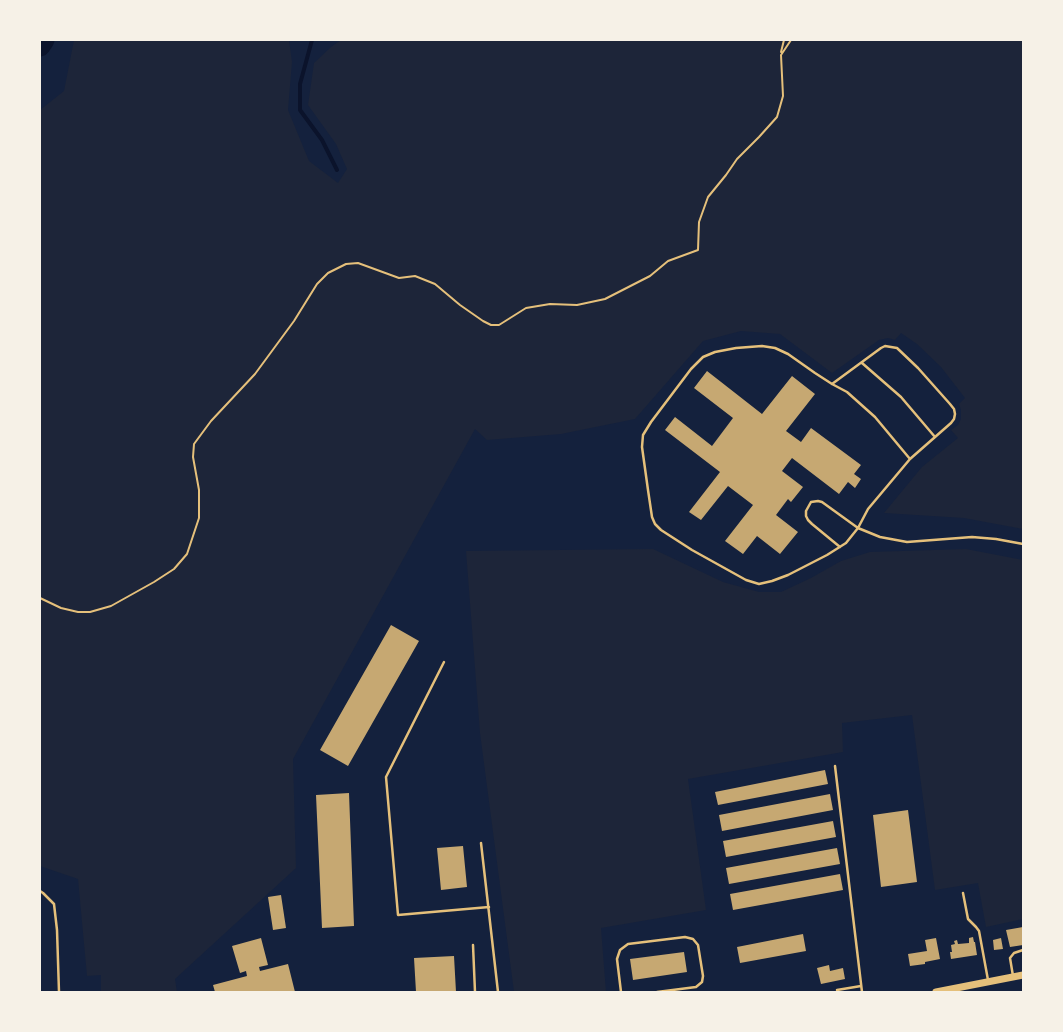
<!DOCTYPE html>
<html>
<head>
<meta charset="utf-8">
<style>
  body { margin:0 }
  #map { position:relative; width:1063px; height:1032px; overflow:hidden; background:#14213d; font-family:"Titillium Web",sans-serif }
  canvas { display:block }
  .frame { position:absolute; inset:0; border:41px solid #f6f1e7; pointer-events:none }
</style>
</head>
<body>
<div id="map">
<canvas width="1063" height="1032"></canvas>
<div class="frame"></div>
</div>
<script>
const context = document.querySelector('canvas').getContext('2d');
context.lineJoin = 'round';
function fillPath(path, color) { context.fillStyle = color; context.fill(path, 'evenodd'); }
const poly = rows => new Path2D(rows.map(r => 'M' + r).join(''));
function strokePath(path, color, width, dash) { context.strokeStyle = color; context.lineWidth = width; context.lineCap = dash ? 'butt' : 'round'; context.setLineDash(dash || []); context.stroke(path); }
fillPath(poly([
  [74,40,289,40,292,62,288,110,309,161,338,183,347,169,336,144,308,105,314,63,331,47,341,40,1023,40,1023,529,964,518,884,513,922,467,958,438,951,430,958,425,961,419,961,410,959,404,965,398,941,367,917,344,901,333,895,340,888,338,879,340,832,373,780,334,741,331,703,341,635,419,561,434,487,440,475,429,293,759,296,868,175,979,177,992,101,992,101,975,87,976,78,879,40,866,40,110,64,91],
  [653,549,723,582,759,592,781,592,811,578,841,561,870,552,966,549,1023,560,1023,919,986,927,978,883,935,890,912,715,842,723,843,752,688,779,706,910,601,928,606,992,514,992,480,733,466,551]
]), '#1d2539');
strokePath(poly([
  [312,40,300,84,300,110,322,140,337,170]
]), '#0b132b', 4);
strokePath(poly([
  [40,46,44,40]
]), '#0b132b', 21);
fillPath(poly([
  [707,371,762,414,792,376,815,394,786,431,801,442,811,428,861,465,854,474,861,479,855,488,848,482,839,494,792,458,782,471,803,487,791,502,788,499,776,515,798,532,780,554,757,536,743,554,725,541,753,505,728,486,701,520,689,512,720,472,665,430,675,417,712,446,733,418,694,388],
  [391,625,419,641,348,766,320,750],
  [825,770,828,784,718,805,715,792],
  [349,793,354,926,322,928,316,795],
  [830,794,833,810,722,831,719,815],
  [908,810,917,882,881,887,873,815],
  [833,821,836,837,726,857,723,841],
  [463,846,467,887,441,890,437,848],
  [837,848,840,864,729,884,726,868],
  [840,874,843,890,733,910,730,894],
  [281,895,286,928,273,930,268,897],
  [1023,927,1023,945,1010,947,1006,930],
  [803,934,806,951,740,963,737,947],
  [973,937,974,942,975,942,977,955,951,959,950,952,952,952,951,945,955,944,954,941,957,940,958,944,969,943,969,938],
  [261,938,268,965,259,967,260,971,288,964,295,992,215,992,213,985,247,976,246,971,240,973,232,946],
  [936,938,940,959,925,962,925,964,910,966,908,954,927,951,925,940],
  [1001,938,1003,949,994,950,993,940],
  [684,952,687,972,633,980,630,959],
  [454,956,456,992,416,992,414,958],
  [829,965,830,971,843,968,845,979,821,984,817,968]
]), '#c6a872');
strokePath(poly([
  [781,52,784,40],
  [40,598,61,608,78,612,90,612,111,606,154,582,174,569,187,554,199,518,199,490,193,457,194,444,211,421,255,374,294,321,317,284,328,273,346,264,358,263,399,278,415,276,435,284,460,305,483,321,491,325,499,325,526,308,550,304,577,305,605,299,650,276,668,261,698,250,699,222,708,197,726,175,737,159,759,137,777,117,783,96,781,55,791,40]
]), '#e5c07b', 2);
strokePath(poly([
  [862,363,901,397,935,437],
  [832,384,881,348,885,346,897,348,918,368,950,404,954,409,955,414,954,419,951,423,910,459,868,509,858,528,846,543,827,555,788,575,772,581,759,584,746,580,692,550,661,530,655,524,652,517,648,490,642,447,643,435,651,422,691,369,703,357,715,352,736,348,762,346,775,348,788,354,815,373,832,384,847,392,875,417,910,459],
  [840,547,812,524,808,520,806,516,806,511,811,502,818,501,822,502,858,528,880,537,907,542,972,537,996,539,1023,544],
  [444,662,386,777,398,915,489,907],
  [835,766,862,992],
  [481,843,498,992],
  [40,891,43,893,54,904,57,930,59,992],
  [963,893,968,919,976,927,979,931,988,980],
  [473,945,475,992],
  [1013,976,1010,958,1014,953,1023,950],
  [837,990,861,986],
  [621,992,617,959,620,950,628,944,685,937,693,939,698,945,703,976,702,982,696,987,657,992]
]), '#e5c07b', 2.5);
strokePath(poly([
  [936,992,1023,975]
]), '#e5c07b', 7);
</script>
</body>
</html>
